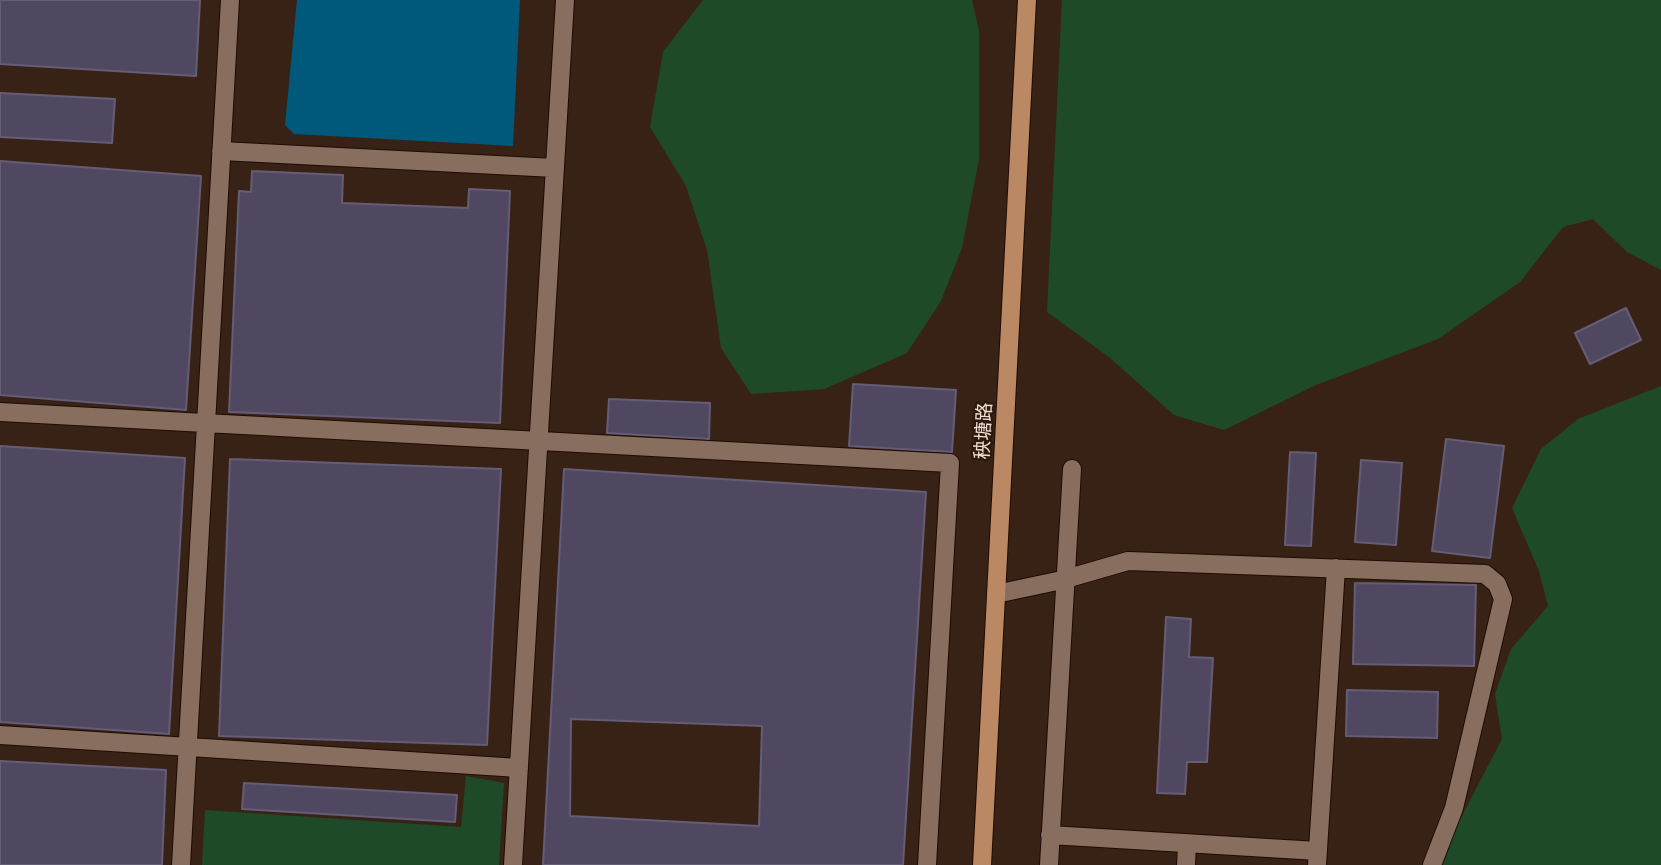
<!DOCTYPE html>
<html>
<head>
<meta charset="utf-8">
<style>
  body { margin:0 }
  canvas { display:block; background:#382216 }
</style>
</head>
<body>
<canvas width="1661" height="865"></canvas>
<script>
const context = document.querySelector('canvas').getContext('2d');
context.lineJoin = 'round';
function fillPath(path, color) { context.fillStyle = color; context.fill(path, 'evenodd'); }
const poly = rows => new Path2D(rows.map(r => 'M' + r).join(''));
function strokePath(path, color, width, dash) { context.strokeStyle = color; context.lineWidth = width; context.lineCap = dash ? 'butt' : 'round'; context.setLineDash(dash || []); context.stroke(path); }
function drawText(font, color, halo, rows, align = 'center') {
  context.font = font + ' Mulish,"Noto Sans SC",sans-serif'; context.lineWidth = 5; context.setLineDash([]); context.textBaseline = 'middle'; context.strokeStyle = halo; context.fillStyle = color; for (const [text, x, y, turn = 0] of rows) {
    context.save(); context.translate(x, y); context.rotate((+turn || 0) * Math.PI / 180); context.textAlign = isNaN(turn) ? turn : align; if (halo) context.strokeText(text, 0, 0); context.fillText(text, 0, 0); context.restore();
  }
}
fillPath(poly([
  [703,0,972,0,979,31,979,159,962,248,941,301,907,353,824,389,751,394,721,348,707,250,686,186,650,127,663,52],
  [1062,0,1661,0,1661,270,1627,252,1593,219,1563,227,1520,282,1438,339,1316,385,1224,430,1174,415,1109,357,1047,312],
  [1661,386,1661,865,1440,865,1455,829,1502,739,1495,694,1511,649,1548,606,1539,571,1512,508,1541,449,1578,419],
  [466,776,504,783,499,865,202,865,205,810,461,827]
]), '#1e4a29');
fillPath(poly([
  [297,0,520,0,513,146,294,134,285,125]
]), '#00587b');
const building = poly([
  [0,0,200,0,196,76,0,64,0,0],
  [0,93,115,99,112,143,0,137,0,93],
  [0,161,201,176,186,410,0,395,0,161],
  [252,171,343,175,342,203,468,208,469,189,510,191,500,423,229,412,239,191,251,192,252,171],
  [1626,308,1641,340,1590,364,1575,333,1626,308],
  [853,384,956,390,952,452,849,446,853,384],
  [609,399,710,403,709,439,607,433,609,399],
  [1446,439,1504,446,1490,558,1432,551,1446,439],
  [0,446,185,458,169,734,0,722,0,446],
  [1290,452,1316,453,1311,546,1285,545,1290,452],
  [230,459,501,469,487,745,219,736,230,459],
  [1361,460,1402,463,1396,545,1355,542,1361,460],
  [564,469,926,492,903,865,543,865,564,469],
  [571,719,762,726,759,826,570,816,571,719],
  [1355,583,1476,585,1474,666,1353,664,1355,583],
  [1166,617,1191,619,1189,657,1213,658,1207,762,1187,762,1185,794,1157,793,1166,617],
  [1347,690,1438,692,1437,738,1346,736,1347,690],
  [0,761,166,770,162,865,0,865,0,761],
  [244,783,457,795,455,822,242,809,244,783]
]);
fillPath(building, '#504860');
strokePath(building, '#655d75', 2);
const minor = poly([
  [221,151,555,168],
  [0,412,950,463,927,865],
  [996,594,1062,580,1128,561,1485,574,1497,584,1503,599,1454,808,1432,865],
  [0,735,519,768],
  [1050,835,1318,851],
  [181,865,230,0],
  [513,865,565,0],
  [1049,865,1072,469],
  [1186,865,1187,845],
  [1317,865,1336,568]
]);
const major = poly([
  [982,865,1027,0]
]);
strokePath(minor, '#1e0b02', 20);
strokePath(major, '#1e0b02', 20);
strokePath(minor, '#886e5f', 18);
strokePath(major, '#ba8863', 18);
drawText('19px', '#eeded6', '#2e180c', [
  ["秧塘路",984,431,-87]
]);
</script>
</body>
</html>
